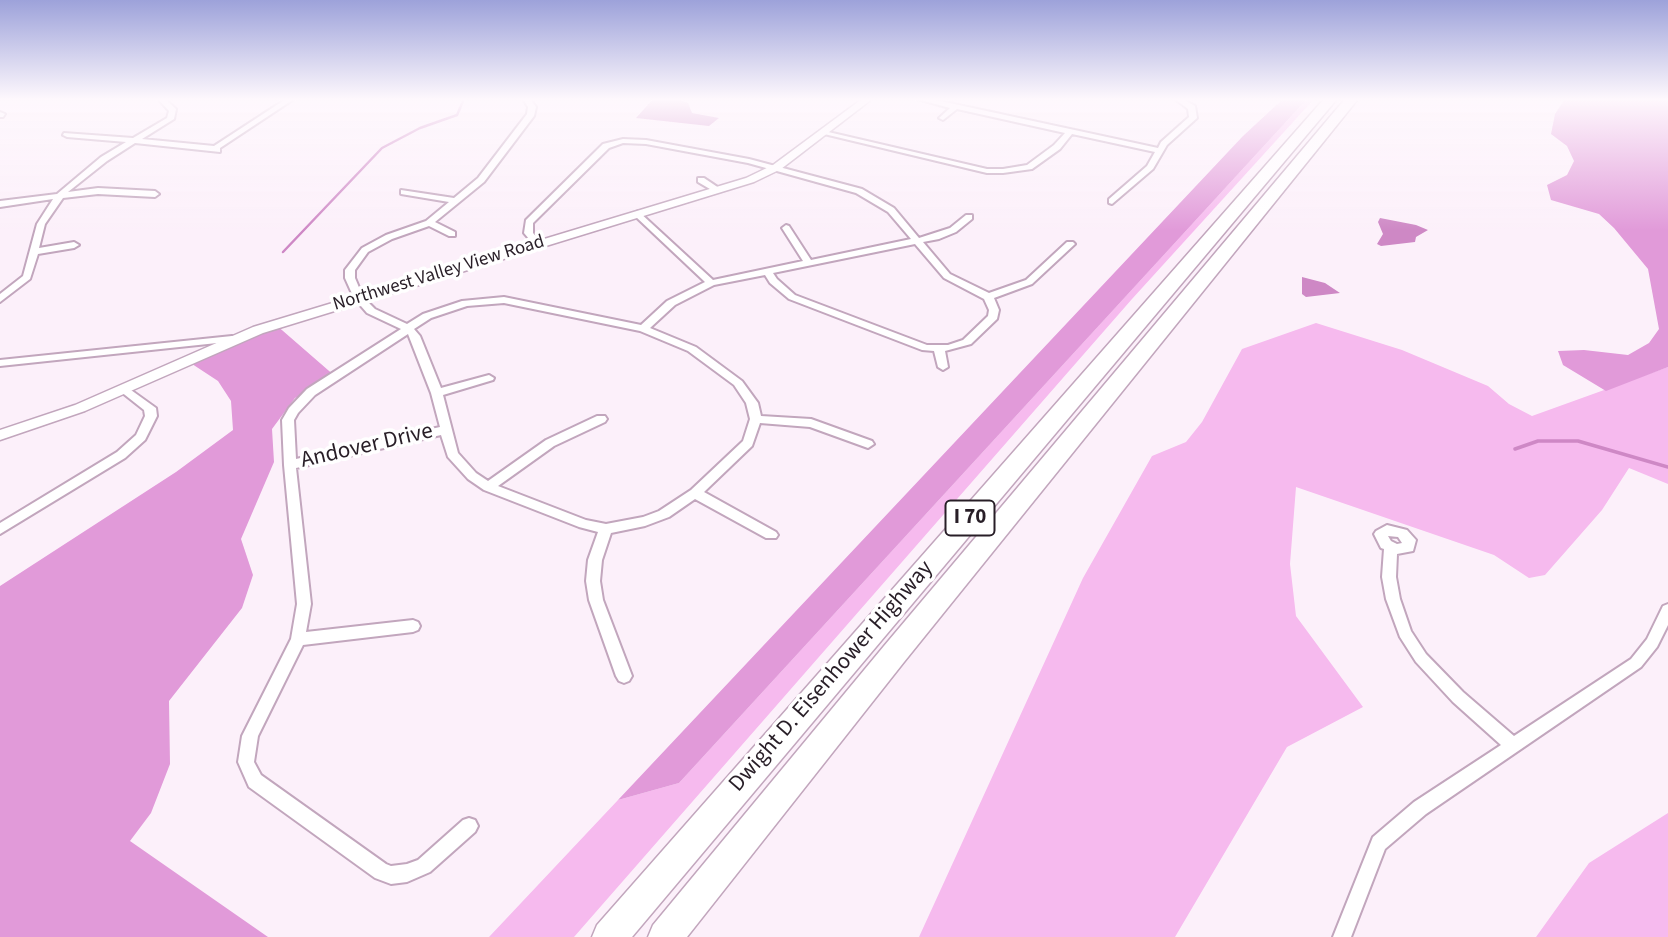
<!DOCTYPE html>
<html>
<head>
<meta charset="utf-8">
<style>
  body { margin:0 }
  canvas { display:block; background:#fcf0fa }
</style>
</head>
<body>
<canvas width="1668" height="937"></canvas>
<script>
const context = document.querySelector('canvas').getContext('2d');
context.lineJoin = 'round';
function fillPath(path, color) { context.fillStyle = color; context.fill(path, 'evenodd'); }
const poly = rows => new Path2D(rows.map(r => 'M' + r).join(''));
function strokePath(path, color, width, dash) { context.strokeStyle = color; context.lineWidth = width; context.lineCap = dash ? 'butt' : 'round'; context.setLineDash(dash || []); context.stroke(path); }
function drawText(font, color, halo, rows, align = 'center') {
  context.font = font + ' "Source Sans 3",sans-serif'; context.lineWidth = 7; context.setLineDash([]); context.textBaseline = 'middle'; context.strokeStyle = halo; context.fillStyle = color; for (const [text, x, y, turn = 0] of rows) {
    context.save(); context.translate(x, y); context.rotate((+turn || 0) * Math.PI / 180); context.textAlign = isNaN(turn) ? turn : align; if (halo) context.strokeText(text, 0, 0); context.fillText(text, 0, 0); context.restore();
  }
}
fillPath(poly([
  [1307,99,1314,99,1132,299,574,937,489,937,618,800,679,783],
  [1316,323,1402,350,1488,386,1509,404,1532,416,1668,367,1668,484,1629,468,1602,510,1545,575,1529,578,1494,555,1296,487,1290,564,1296,616,1363,707,1287,747,1175,937,919,937,1083,578,1152,456,1186,442,1202,422,1242,349],
  [1668,813,1668,937,1536,937,1589,863]
]), '#f6baee');
fillPath(poly([
  [1283,99,1307,99,679,783,618,800,1243,136],
  [1565,99,1668,99,1668,367,1606,391,1563,365,1558,351,1584,350,1628,355,1649,343,1659,329,1648,269,1614,228,1599,214,1551,200,1547,185,1567,175,1574,161,1567,146,1551,134,1555,114],
  [275,324,336,377,295,398,272,429,274,462,241,539,253,575,242,608,169,701,170,764,151,813,130,841,268,937,0,937,0,586,176,472,233,430,231,401,218,381,186,360]
]), '#e19ad9');
fillPath(poly([
  [653,99,678,99,688,103,692,113,719,118,709,126,636,118],
  [1380,218,1416,225,1428,230,1416,237,1415,242,1381,246,1377,244,1383,234,1378,222],
  [1302,277,1325,283,1340,293,1306,297,1302,294]
]), '#ce88c5');
strokePath(poly([
  [283,252,382,148,420,128,457,115,464,99]
]), '#ce88c5', 2.5);
strokePath(poly([
  [1515,449,1538,441,1578,441,1668,467]
]), '#ce88c5', 3.5);
const minor = poly([
  [158,99,165,99,176,109,174,119,142,139,214,146,286,99,294,99,220,148,220,152,135,143,107,161,68,192,98,188,155,191,159,194,155,197,98,194,63,198,45,224,39,248,74,242,79,245,74,248,38,254,30,279,0,302,0,294,23,276,37,224,53,199,0,207,0,201,57,194,101,157,126,142,67,137,63,135,64,133,133,138,167,118,169,111,158,99],
  [523,99,530,99,536,107,534,116,484,182,435,222,455,232,455,236,449,236,429,226,392,239,368,252,355,270,355,278,363,297,375,309,407,324,423,314,462,301,504,297,641,325,667,301,705,282,635,216,634,214,638,211,713,280,803,261,782,228,786,225,789,226,811,260,911,239,888,212,856,193,748,163,646,144,623,143,609,148,533,223,533,233,543,244,541,246,535,246,524,233,526,220,603,144,623,139,646,140,749,159,862,189,894,208,919,238,950,228,966,215,972,215,972,219,956,232,939,239,923,242,950,274,989,293,1026,280,1067,242,1073,242,1075,244,1032,284,994,298,999,310,997,319,971,344,945,351,948,367,943,370,938,367,934,351,922,350,789,299,770,283,765,275,714,285,675,305,650,328,696,347,742,381,758,403,761,416,811,419,872,441,874,444,868,448,810,427,760,423,752,446,704,492,776,532,778,535,776,538,766,538,695,499,669,517,645,526,611,533,602,560,600,581,603,600,632,676,629,681,624,683,619,681,616,676,589,600,586,581,588,560,598,532,579,527,484,490,468,479,448,457,441,435,296,468,311,604,306,632,413,620,418,622,420,626,418,630,413,632,303,645,258,736,254,762,261,775,386,864,391,866,407,864,418,860,463,820,469,818,475,820,478,826,475,832,430,872,407,882,391,884,375,878,249,787,238,762,242,736,291,639,297,604,284,465,282,420,289,408,307,389,401,329,367,313,354,298,345,278,345,270,362,248,386,235,426,221,449,202,401,194,401,190,454,198,478,178,527,114,528,107,523,99],
  [915,244,944,278,984,299,989,310,988,316,963,340,948,345,927,345,795,295,777,279,773,273,915,244],
  [504,303,640,331,688,351,734,385,746,403,750,419,743,441,691,490,659,511,643,517,606,524,586,520,498,486,554,446,605,422,607,419,605,416,597,416,546,440,488,481,476,473,458,453,443,395,493,380,494,378,489,375,441,388,420,336,414,329,431,318,467,306,504,303],
  [408,334,431,393,440,427,296,459,294,420,298,413,315,395,408,334],
  [917,99,931,99,1158,148,1161,142,1189,117,1188,109,1175,99,1183,99,1195,106,1197,118,1167,145,1153,169,1112,204,1109,203,1109,199,1147,166,1155,152,1072,134,1060,149,1032,169,1003,173,987,173,820,133,824,131,987,169,1003,169,1027,165,1054,145,1065,133,957,109,943,120,939,118,950,108,917,99],
  [0,112,5,114,3,117,0,117,0,112],
  [698,178,704,178,722,190,715,192,698,182,698,178],
  [232,336,237,339,236,341,0,366,0,360,232,336],
  [124,385,156,408,157,416,145,440,125,458,0,534,0,523,117,452,136,435,145,416,144,410,120,391,118,389,120,387,124,385],
  [1387,525,1407,530,1416,540,1413,551,1397,554,1396,577,1400,599,1411,631,1426,654,1463,692,1514,736,1631,659,1647,639,1663,606,1668,604,1668,625,1657,647,1641,667,1426,814,1385,849,1351,937,1333,937,1373,837,1414,802,1501,745,1453,702,1416,662,1400,637,1386,599,1382,577,1384,549,1381,548,1374,534,1376,531,1387,525],
  [1388,536,1398,537,1402,543,1397,544,1391,541,1388,536]
]);
const tertiary = poly([
  [862,99,872,99,781,169,754,182,263,333,85,411,0,440,0,430,75,405,253,327,746,178,773,165,862,99]
]);
const motorway = poly([
  [1324,99,1337,99,632,937,592,937,597,925,1324,99],
  [1345,99,1358,99,904,662,687,937,648,937,653,925,884,646,1345,99]
]);
strokePath(minor, '#c2a6bd', 4);
strokePath(tertiary, '#c2a6bd', 3);
strokePath(motorway, '#c2a6bd', 3);
fillPath(minor, '#fff');
fillPath(tertiary, '#fff');
fillPath(motorway, '#fff');
const sky = context.createLinearGradient(0, 0, 0, 231);
sky.addColorStop(0, '#9da2da');
sky.addColorStop(0.43, '#fef8fd');
sky.addColorStop(1, '#fef8fd00');
context.fillStyle = sky;
context.fillRect(0, 0, 1668, 231);
drawText('19px', '#281e27', '#fff', [
  ["Northwest Valley View Road",439,274,-17]
]);
for (const [x, y, w] of [
  [970,518,49]
]) { const box = new Path2D(); box.roundRect(x - w / 2, y - 17.5, w, 35, 5); context.fillStyle = '#fff'; context.fill(box); strokePath(box, '#281e27', 2); }
drawText('bold 21px', '#281e27', null, [
  ["I 70",970,518]
]);
drawText('23px', '#281e27', '#fff', [
  ["Andover Drive",367,447,-13],
  ["Dwight D. Eisenhower Highway",832,677,-49]
]);
</script>
</body>
</html>
